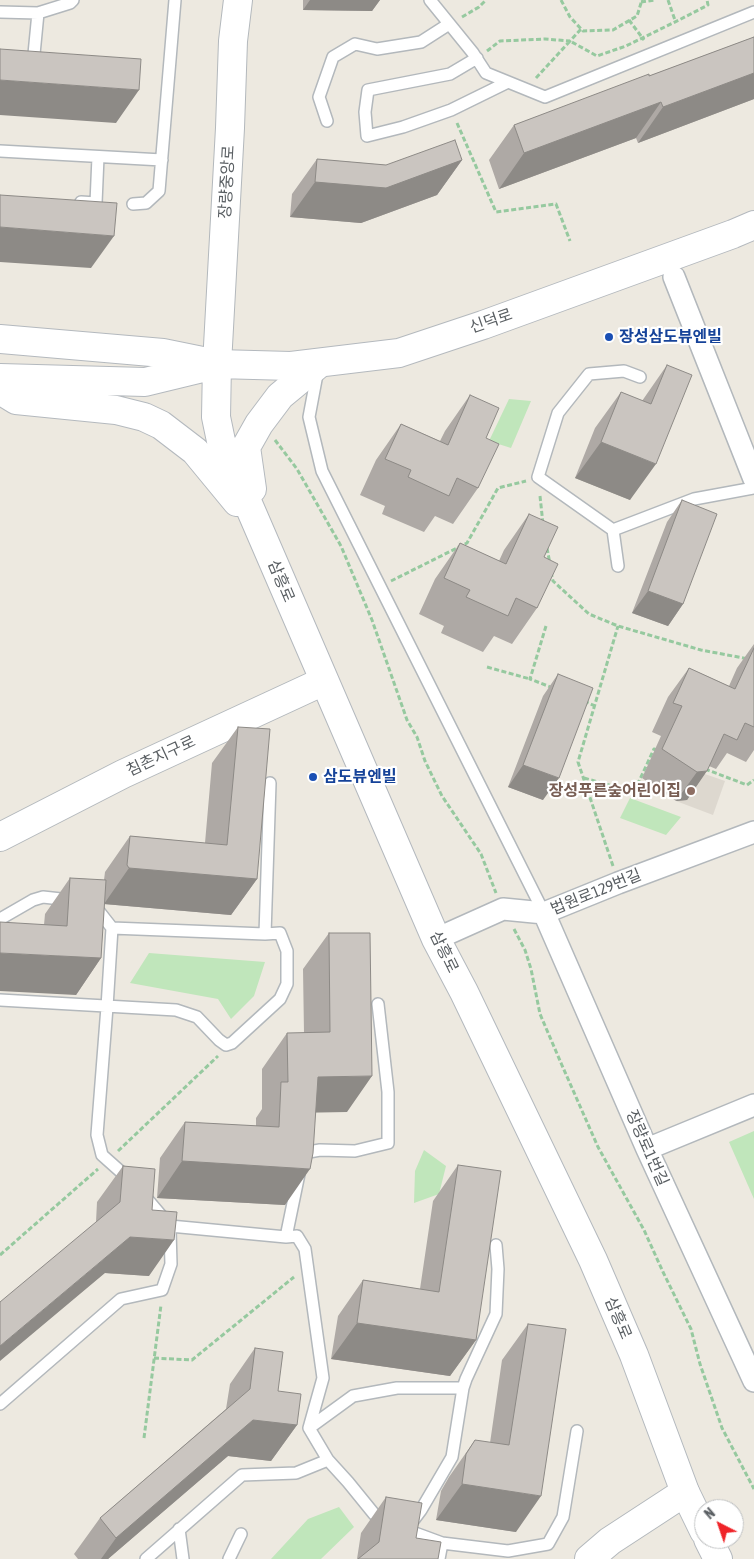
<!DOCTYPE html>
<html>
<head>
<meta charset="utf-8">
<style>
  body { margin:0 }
  #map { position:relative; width:754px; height:1559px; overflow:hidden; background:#ede9e0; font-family:"Asap Condensed",sans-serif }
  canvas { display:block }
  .north { position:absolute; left:694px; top:1499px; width:50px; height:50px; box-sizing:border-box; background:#fff; border:1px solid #bdbfc0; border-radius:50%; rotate:319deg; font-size:14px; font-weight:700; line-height:20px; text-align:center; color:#595e62 }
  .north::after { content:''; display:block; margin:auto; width:18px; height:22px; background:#ef2429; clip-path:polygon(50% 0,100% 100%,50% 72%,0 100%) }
</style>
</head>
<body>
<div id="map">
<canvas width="754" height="1559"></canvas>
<div class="north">N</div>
</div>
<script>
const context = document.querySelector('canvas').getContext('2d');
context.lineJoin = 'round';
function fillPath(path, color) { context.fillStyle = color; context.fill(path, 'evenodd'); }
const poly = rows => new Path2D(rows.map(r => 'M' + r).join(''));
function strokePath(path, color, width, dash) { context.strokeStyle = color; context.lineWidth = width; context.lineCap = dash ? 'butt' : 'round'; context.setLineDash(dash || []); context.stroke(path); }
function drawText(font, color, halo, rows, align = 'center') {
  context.font = font + ' "Asap Condensed","Noto Sans KR",sans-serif'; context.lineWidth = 4.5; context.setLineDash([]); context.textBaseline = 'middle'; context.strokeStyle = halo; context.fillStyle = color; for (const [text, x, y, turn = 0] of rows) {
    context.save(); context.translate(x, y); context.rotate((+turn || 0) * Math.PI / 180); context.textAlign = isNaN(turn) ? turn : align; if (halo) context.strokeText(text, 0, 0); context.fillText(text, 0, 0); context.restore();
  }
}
fillPath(poly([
  [653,756,725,781,713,815,676,801]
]), '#ddd8cf');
fillPath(poly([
  [509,399,531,401,511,448,489,441],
  [630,798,681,817,666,835,620,818],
  [149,953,265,962,254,996,231,1019,218,999,130,983],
  [754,1131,754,1199,729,1142],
  [424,1150,446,1166,439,1194,414,1203,415,1171],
  [339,1507,354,1527,321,1559,271,1559,308,1519]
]), '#c0e6bb');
const service = poly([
  [430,0,473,53,486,73,545,97,754,12],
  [0,12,38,13,70,3,73,0],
  [34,54,38,13],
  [477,58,450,74,368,90,365,112,367,136,403,127,451,110,508,82],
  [327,121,319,97,333,57,355,44,377,49,421,42,449,24],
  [0,151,162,160],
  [81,202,96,203,98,157],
  [133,204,146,203,159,191,175,0],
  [318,369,309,417,322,471,544,913],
  [640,377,624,371,589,374,558,413,538,477,613,530,694,499,754,488],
  [613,530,618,566],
  [94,905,112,928,107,1007,97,1135,102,1155,130,1180],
  [0,919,33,900,43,897,70,900],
  [112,928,265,934],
  [0,1000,176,1010,197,1017,219,1040,226,1045,232,1043,280,999,287,984,287,951,280,933,265,934,270,783],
  [302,1156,303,1153,320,1150,355,1151,388,1143,388,1092,378,1004],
  [142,1193,170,1226,286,1237,297,1236,305,1249,323,1378,309,1428,328,1460,348,1482,374,1514,387,1521],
  [286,1237,299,1174],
  [0,1404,121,1299,162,1290,171,1264,170,1230],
  [309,1428,353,1396,397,1388,463,1388,466,1379,496,1314,498,1269,496,1245],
  [412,1522,421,1510,452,1457,463,1388],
  [179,1529,183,1559],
  [404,1529,442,1543,508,1551,548,1544,563,1517,577,1431],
  [146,1559,242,1475,296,1473,328,1460],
  [229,1559,241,1534],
  [439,1559,442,1543]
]);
const minor = poly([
  [674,277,754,479],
  [544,913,647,1149,754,1381],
  [436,939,503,909,544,913,618,883,754,832],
  [647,1149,754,1105]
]);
const tertiary = poly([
  [217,364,230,128,233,41,238,0],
  [0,837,123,774,324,681],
  [589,1559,610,1541,685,1492]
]);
const secondary = poly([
  [0,339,163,353,217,364,291,366,399,353,483,325,733,234,754,225],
  [217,364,216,417,221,441,436,939,464,992,593,1260,634,1355,685,1492,704,1531],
  [0,378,145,382,211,366],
  [0,390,16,400,116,410,144,417,161,425,195,451,237,502],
  [252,489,246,447,259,424,280,396,320,363],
  [708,1539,718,1559]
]);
strokePath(service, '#b3b8bc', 14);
strokePath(minor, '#b3b8bc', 24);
strokePath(tertiary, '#b3b8bc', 30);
strokePath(secondary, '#b4b9be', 30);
strokePath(poly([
  [561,0,570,17,583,31,613,30,637,16,642,0],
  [668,0,676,23],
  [641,2,655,0],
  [462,17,479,7,486,0],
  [629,20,644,40],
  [487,51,500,41,545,39,570,41,581,29],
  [536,78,570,41,597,56,626,46,679,20,708,5,707,0],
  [457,123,496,212,556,204,570,241],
  [275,440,297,469,341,546,372,620,407,720,417,737,425,761,442,796,481,854,496,893],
  [540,496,543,524],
  [547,548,550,564],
  [551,572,553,581,589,614,618,626,701,650,754,660],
  [391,581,467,543,498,488,526,481],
  [546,626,530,679,553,688],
  [487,667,530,679],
  [584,701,595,706],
  [705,769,747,785,754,780],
  [584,778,634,792,654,749,657,750],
  [613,866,578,762,618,626],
  [514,929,525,950,531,969,540,1014,561,1063,598,1147,644,1230,663,1272,691,1329,700,1364,722,1428,754,1489],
  [118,1151,218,1056],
  [0,1255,98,1169],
  [154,1358,192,1360,294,1277],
  [144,1438,161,1305]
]), '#96c99f', 3, [5, 2.5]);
strokePath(service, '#fff', 11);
strokePath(minor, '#fff', 21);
strokePath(tertiary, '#fff', 28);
strokePath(secondary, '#fff', 28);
fillPath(poly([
  [303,0,380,0,372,11,303,10],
  [754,37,754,99,638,143,636,138,499,189,489,160,514,125,649,76],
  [317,159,386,165,462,160,437,195,361,223,290,217,292,194],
  [667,365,630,500,575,478,595,428,621,392,642,401],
  [470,395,486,438,478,488,453,524,435,516,424,532,382,514,385,506,360,495,376,460,401,424,440,441,445,431],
  [682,500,683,604,668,626,632,613,667,522],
  [529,514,544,557,537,608,512,644,494,636,483,652,441,633,444,626,419,614,435,579,460,543,499,561,504,550],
  [754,644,754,750,746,762,727,753,716,769,709,766,687,800,676,801,642,778,661,736,652,732,668,697,689,668,729,686,737,668],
  [558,674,543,800,508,787,543,696],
  [238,727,257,879,231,915,104,904,101,958,76,995,44,925,45,914,70,878,104,880,105,872,130,836,205,843,212,763],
  [329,933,347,1112,316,1112,285,1205,157,1198,160,1158,185,1122,256,1126,256,1118,262,1109,262,1069,287,1033,304,1033,303,969],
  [458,1165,476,1340,450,1376,331,1359,338,1316,363,1280,420,1289,433,1201],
  [123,1166,152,1210,149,1276,105,1273,96,1222,97,1202],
  [528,1324,516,1532,436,1520,441,1491,449,1477,475,1440,490,1443,502,1360],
  [255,1348,297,1425,271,1461,228,1456,108,1559,78,1559,74,1554,100,1518,226,1409,230,1384],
  [386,1497,416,1538,438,1559,357,1559,361,1533]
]), '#aea9a5');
fillPath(poly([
  [310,0,380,0,372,11,303,10],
  [754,73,754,99,638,143,663,107],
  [0,80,139,90,116,123,0,115],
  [661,102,636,138,499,189,524,153],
  [462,160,437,195,361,223,290,217,315,182],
  [0,227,114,236,91,268,0,262],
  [601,442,656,464,630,500,575,478],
  [648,591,683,604,668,626,632,613],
  [523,765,559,778,543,800,508,787],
  [707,771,687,800,676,801,697,772],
  [129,868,257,879,231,915,104,904],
  [0,953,101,958,76,995,0,991],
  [372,1076,347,1112,292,1113,318,1077],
  [182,1161,310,1169,285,1205,157,1198],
  [130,1237,174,1240,149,1276,105,1273,0,1361,0,1346],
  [357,1323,476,1340,450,1376,331,1359],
  [253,1420,297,1425,271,1461,228,1456,108,1559,101,1559,116,1538],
  [462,1484,541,1496,516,1532,436,1520]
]), '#8d8a86');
const building = poly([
  [754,37,754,73,663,107,661,102,524,153,514,125,649,74,649,76,754,37],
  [0,49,141,59,139,90,0,80,0,49],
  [455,140,462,160,386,188,315,182,317,159,386,165,455,140],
  [0,195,117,203,114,236,0,227,0,195],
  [667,365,692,375,656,464,601,442,621,392,651,404,667,365],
  [470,395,499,408,486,438,499,444,478,488,457,478,449,496,408,477,411,470,385,459,401,424,448,445,470,395],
  [682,500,717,514,683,604,648,591,682,500],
  [529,514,558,527,544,557,558,564,537,608,516,598,508,616,466,597,470,590,444,578,460,543,506,564,529,514],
  [754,648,754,727,745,723,737,740,724,734,707,771,697,772,662,749,682,706,673,703,689,668,735,689,754,648],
  [558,674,593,688,559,778,523,765,558,674],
  [238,727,270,729,257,879,129,868,127,865,130,836,227,845,238,727],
  [70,878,106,880,101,958,0,953,0,922,67,926,70,878],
  [329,933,370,933,372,1076,318,1077,313,1153,310,1169,182,1161,185,1122,279,1127,281,1082,288,1082,287,1033,330,1032,329,933],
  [458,1165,501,1171,476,1340,357,1323,363,1280,439,1292,458,1165],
  [123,1166,155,1169,152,1210,177,1212,174,1240,130,1237,0,1346,0,1302,120,1202,123,1166],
  [528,1324,566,1329,541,1496,462,1484,466,1454,475,1440,509,1445,528,1324],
  [255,1348,283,1352,278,1391,301,1394,297,1425,253,1420,116,1538,100,1518,250,1389,255,1348],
  [386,1497,422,1503,416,1538,441,1542,438,1559,358,1559,379,1542,386,1497]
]);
fillPath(building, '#cac5c0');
strokePath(building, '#8d8a86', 1);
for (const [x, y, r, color] of [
  [609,337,5,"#1a4fb4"],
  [313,777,5,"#1a4fb4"],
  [691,791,5,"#8d6e63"]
]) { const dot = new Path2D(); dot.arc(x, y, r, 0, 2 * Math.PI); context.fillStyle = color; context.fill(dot); strokePath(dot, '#fff', 2); }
drawText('16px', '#595e62', '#fff', [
  ["장량중앙로",227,182,-87],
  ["신덕로",491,321,-19],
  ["삼흥로",281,581,67],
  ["침촌지구로",161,756,-25],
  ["법원로129번길",596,892,-22],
  ["삼흥로",444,952,64],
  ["장량로1번길",647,1148,66],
  ["삼흥로",618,1318,67]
]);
drawText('bold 16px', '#164399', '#fff', [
  ["장성삼도뷰엔빌",619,337],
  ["삼도뷰엔빌",323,777]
], 'left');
drawText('bold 16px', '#785e54', '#fff', [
  ["장성푸른숲어린이집",681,791]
], 'right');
</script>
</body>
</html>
